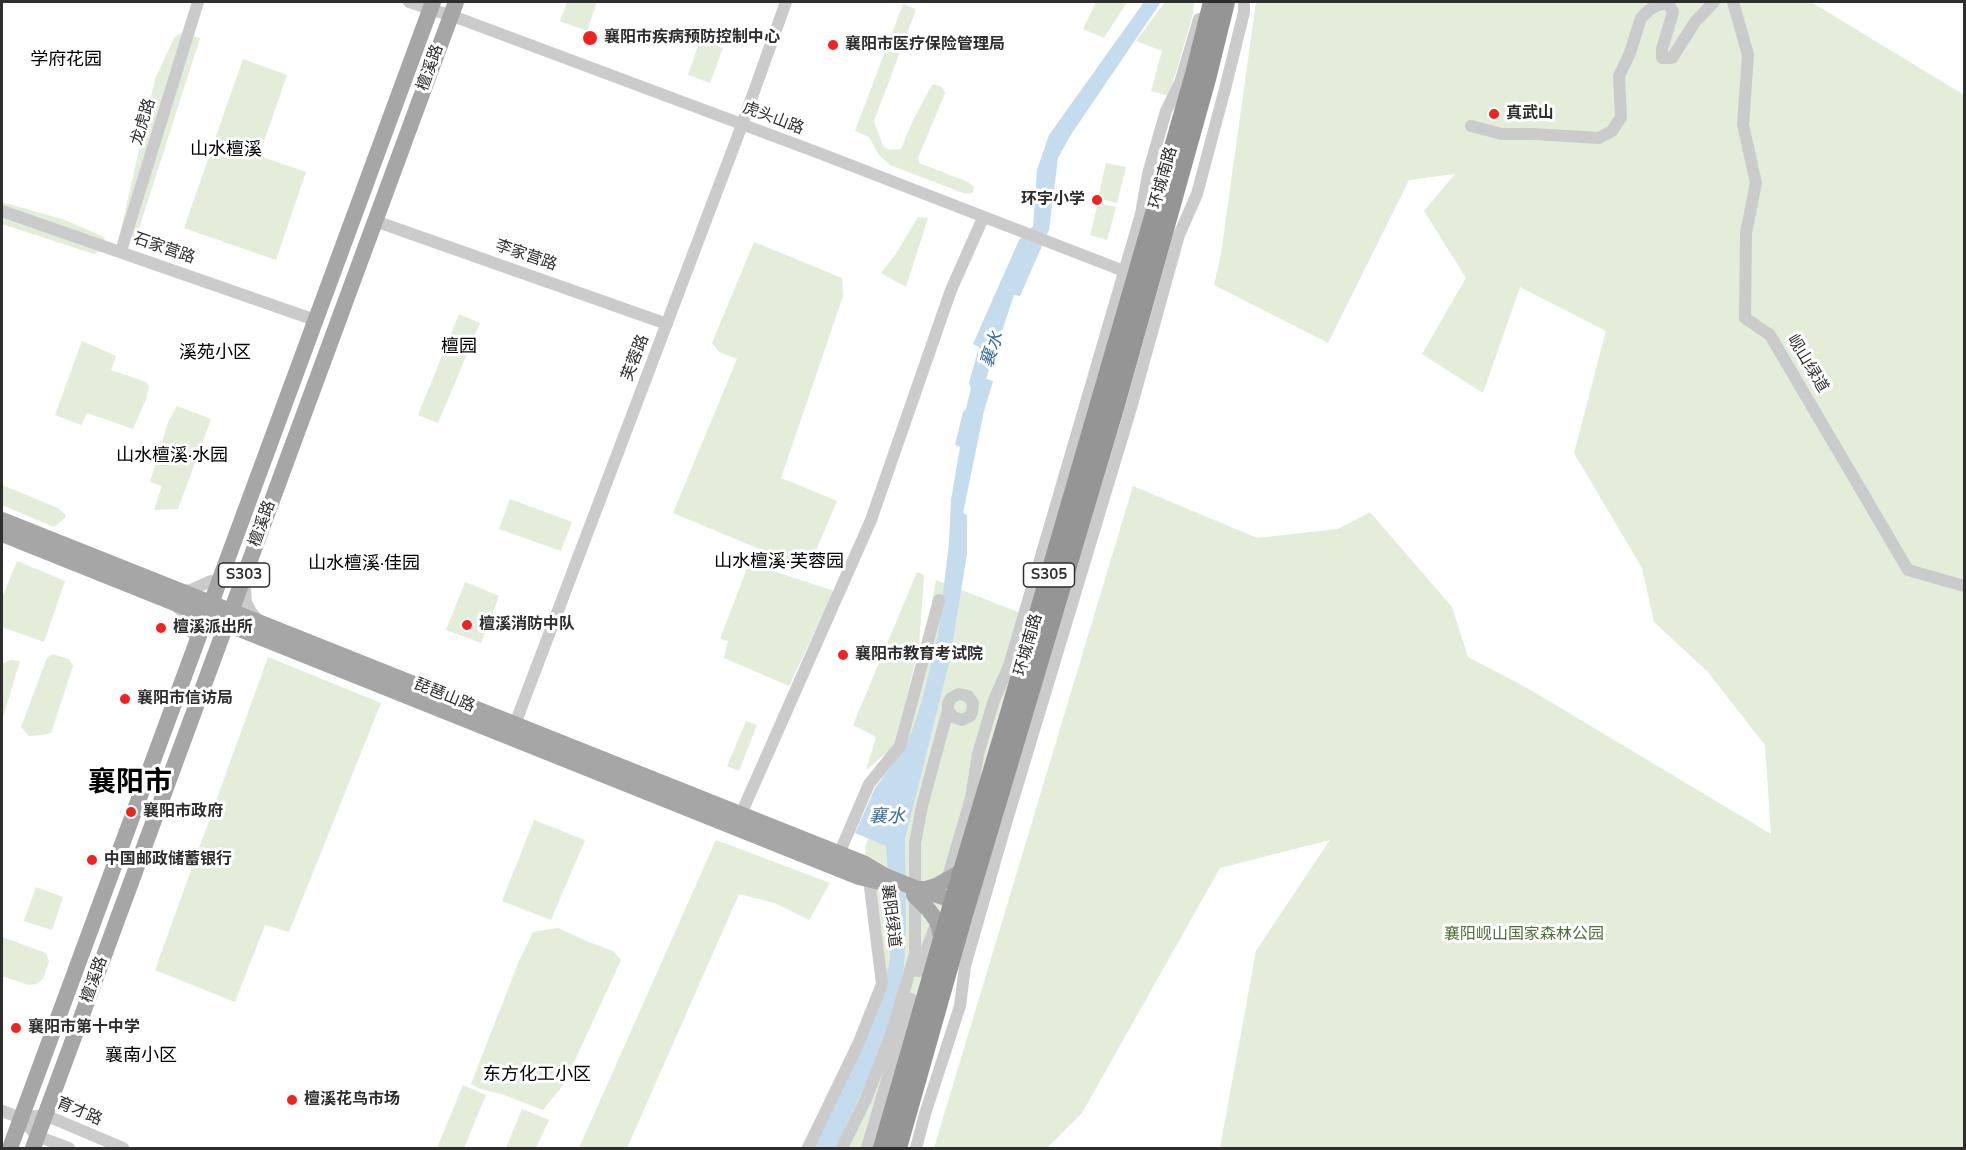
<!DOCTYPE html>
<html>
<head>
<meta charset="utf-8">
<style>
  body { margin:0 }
  #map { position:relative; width:1966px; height:1150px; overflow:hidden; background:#fff; font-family:"Nunito Sans",sans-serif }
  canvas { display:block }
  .frame { position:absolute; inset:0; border:3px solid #2e2e2e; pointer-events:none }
</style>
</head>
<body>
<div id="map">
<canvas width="1966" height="1150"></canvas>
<div class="frame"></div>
</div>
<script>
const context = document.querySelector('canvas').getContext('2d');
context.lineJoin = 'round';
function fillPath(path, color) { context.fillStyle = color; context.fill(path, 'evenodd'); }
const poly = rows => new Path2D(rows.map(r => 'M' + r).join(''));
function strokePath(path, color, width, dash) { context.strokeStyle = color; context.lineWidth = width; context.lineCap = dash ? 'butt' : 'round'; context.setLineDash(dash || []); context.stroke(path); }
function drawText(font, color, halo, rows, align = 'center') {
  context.font = font + ' "Nunito Sans","Noto Sans SC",sans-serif'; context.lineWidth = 6; context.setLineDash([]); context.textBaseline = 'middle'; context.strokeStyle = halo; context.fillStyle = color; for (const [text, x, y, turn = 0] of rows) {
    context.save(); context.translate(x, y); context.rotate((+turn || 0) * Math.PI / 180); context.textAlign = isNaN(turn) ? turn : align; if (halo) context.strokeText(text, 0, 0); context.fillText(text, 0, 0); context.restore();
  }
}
fillPath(poly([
  [567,2,597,2,587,31,560,21],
  [1096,2,1127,2,1104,38,1083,29],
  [1165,2,1194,2,1193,14,1169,96,1151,91,1162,51,1136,41],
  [1256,2,1811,2,1964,95,1964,1148,1220,1148,1256,951,1330,840,1220,868,1082,1113,1047,1148,934,1148,1133,486,1257,538,1338,529,1370,512,1452,607,1468,657,1529,689,1771,834,1765,745,1707,671,1654,622,1642,568,1574,453,1606,331,1520,287,1483,393,1422,354,1466,278,1424,211,1455,174,1409,180,1328,343,1214,285,1221,254],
  [903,4,916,9,874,121,883,146,889,150,901,149,914,118,931,87,933,84,942,87,945,93,918,158,919,163,968,182,974,187,973,192,970,194,963,193,890,165,878,154,869,137,855,131],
  [181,33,200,38,136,238,129,242,119,238,155,79,174,38],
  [700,40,723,48,710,83,688,75],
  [243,59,287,75,259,156,306,172,276,260,184,228],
  [1106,163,1126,167,1117,203,1098,198],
  [2,202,65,220,104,237,105,241,101,251,94,254,2,224],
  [1098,203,1116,207,1107,240,1090,235],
  [918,217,928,218,906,287,881,273,895,255],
  [754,242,842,278,843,296,781,478,837,501,808,569,673,513,737,359,719,352,712,343],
  [459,314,480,323,438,423,418,415],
  [82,341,116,356,111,370,146,382,149,387,146,399,133,429,87,413,81,425,55,415],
  [177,406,211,419,178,509,154,510,162,486,150,482,168,422],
  [2,485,58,508,66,515,65,518,54,527,2,505],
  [510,499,572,522,561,551,499,529],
  [17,561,65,581,44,642,2,627,2,598],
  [749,563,834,591,789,686,724,658,728,641,720,639],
  [917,572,924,575,919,646,895,746,866,770,876,737,853,725],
  [936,580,1036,619,882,1148,801,1148,882,984,865,847,906,747],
  [465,582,499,596,481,643,446,630],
  [52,654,69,659,73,666,51,733,43,735,29,736,21,727,47,658],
  [268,657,381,703,289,932,265,925,235,1002,155,970],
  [10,660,20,661,2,720,2,664],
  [746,721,757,725,739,771,727,766],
  [534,820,585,840,551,920,502,901],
  [716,840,830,883,809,920,775,903,739,894,627,1148,579,1148],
  [36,887,63,897,52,930,24,921],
  [558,928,586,941,613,951,621,960,564,1084,543,1110,504,1095,478,1088,471,1084,519,961,533,932],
  [2,937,46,953,49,961,43,979,36,984,29,985,2,976],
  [463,1085,486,1095,464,1148,437,1148],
  [522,1109,549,1120,536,1148,506,1148]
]), '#e3edda');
fillPath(poly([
  [1144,2,1161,2,1070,136,1058,158,1049,230,1020,296,1014,295,986,379,993,381,984,411,963,513,967,515,967,554,950,659,905,839,906,927,904,967,898,995,882,1048,836,1148,811,1148,884,985,890,959,890,899,886,846,855,833,875,788,903,750,912,731,923,697,938,635,949,543,951,500,960,447,955,445,963,412,966,409,971,388,969,383,979,347,973,344,1019,240,1033,226,1037,170,1049,135]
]), '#c5dbee');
strokePath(poly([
  [409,2,458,18,819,153,1129,273],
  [1733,2,1748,55,1743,125,1756,183,1746,233,1745,318,1770,335,1908,570,1964,586],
  [1471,126,1502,134,1533,134,1599,138,1612,131,1621,117,1619,76,1630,53,1641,18,1649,10,1658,5,1668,3,1673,12,1662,49,1662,58,1672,58,1695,22,1714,2],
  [2,211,315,320],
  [375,221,667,324],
  [121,251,198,2],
  [245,590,246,602,251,612,259,621],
  [182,591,191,590,211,581],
  [175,605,185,614,192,633],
  [515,724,742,125,786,2],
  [741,814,871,520,951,290,983,218],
  [844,858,839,854,869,784,900,746,939,600],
  [947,880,971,798,978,754,994,700,1009,666,1141,214,1148,174,1166,111,1180,83,1199,19],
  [919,971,937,921],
  [2,1111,21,1118,45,1115,123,1148],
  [21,1118,37,1136,69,1148],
  [808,1148,859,1042,882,984,869,879,864,875],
  [842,1148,866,1099,891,1035,915,954,915,843,922,806,948,710,948,704,951,698,959,694,968,696,973,703,972,712,970,716,962,720,953,717,948,710],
  [867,1148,911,999],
  [916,1148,925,1114,960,1006,965,966,1006,823,1131,408,1179,235,1197,194,1225,89,1244,12,1244,2]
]), '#cbcbcb', 12);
strokePath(poly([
  [2,520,863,863,885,876,915,888,964,904],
  [2,534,859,877,888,884],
  [919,889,926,889,936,886,961,872],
  [914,895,928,909,937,921,942,939],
  [10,1148,433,2],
  [33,1148,456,2]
]), '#a6a6a6', 16);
strokePath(poly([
  [882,1148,950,911,1007,720,1136,276,1194,74,1212,2],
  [898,1148,964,915,1116,405,1207,79,1226,2]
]), '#959595', 18);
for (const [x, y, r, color] of [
  [590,38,8,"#f42121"],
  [833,45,6,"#f42121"],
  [1494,114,6,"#f42121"],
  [1097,200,6,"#f42121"],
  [467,625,6,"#f42121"],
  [161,628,6,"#f42121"],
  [843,655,6,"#f42121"],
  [125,699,6,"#f42121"],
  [131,812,6,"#f42121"],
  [92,860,6,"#f42121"],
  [16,1028,6,"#f42121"],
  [292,1100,6,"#f42121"]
]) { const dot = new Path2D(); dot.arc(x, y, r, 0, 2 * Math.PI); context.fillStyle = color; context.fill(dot); strokePath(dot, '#fff', 2); }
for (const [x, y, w] of [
  [244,575,51],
  [1049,575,51]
]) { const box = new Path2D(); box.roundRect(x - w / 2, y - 12, w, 24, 4.5); context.fillStyle = '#fff'; context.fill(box); strokePath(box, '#2e2e2e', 1.5); }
drawText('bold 15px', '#2e2e2e', null, [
  ["S303",244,575],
  ["S305",1049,575]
]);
drawText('bold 16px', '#2e2e2e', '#fff', [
  ["襄阳市疾病预防控制中心",604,38],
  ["襄阳市医疗保险管理局",845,45],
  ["真武山",1506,114],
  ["环宇小学",1085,200,"right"],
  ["檀溪消防中队",479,625],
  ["檀溪派出所",173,628],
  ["襄阳市教育考试院",855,655],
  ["襄阳市信访局",137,699],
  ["襄阳市政府",143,812],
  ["中国邮政储蓄银行",104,860],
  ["襄阳市第十中学",28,1028],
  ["檀溪花鸟市场",304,1100]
], 'left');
drawText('16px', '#2e2e2e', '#fff', [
  ["檀溪路",431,68,-70],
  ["虎头山路",773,119,21],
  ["龙虎路",144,122,-73],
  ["环城南路",1164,178,-74],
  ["石家营路",164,249,19],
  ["李家营路",526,256,19],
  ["芙蓉路",636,358,-69],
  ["岘山绿道",1807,364,59],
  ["檀溪路",263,524,-70],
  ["环城南路",1029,645,-74],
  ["琵琶山路",444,696,22],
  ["襄阳绿道",890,916,83],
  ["檀溪路",95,980,-70],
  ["育才路",79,1112,23]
]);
drawText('16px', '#4d6e38', '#fff', [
  ["襄阳岘山国家森林公园",1524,935]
]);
drawText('18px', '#000', '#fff', [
  ["学府花园",66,61],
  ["山水檀溪",226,151],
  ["檀园",459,348],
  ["溪苑小区",215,354],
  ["山水檀溪·水园",172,457],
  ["山水檀溪·芙蓉园",779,563],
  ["山水檀溪·佳园",364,565],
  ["襄南小区",141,1057],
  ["东方化工小区",537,1076]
]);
drawText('italic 18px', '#356a97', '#fff', [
  ["襄水",993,350,-72],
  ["襄水",887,818]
]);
drawText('bold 28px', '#000', '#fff', [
  ["襄阳市",130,784]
]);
</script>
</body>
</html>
